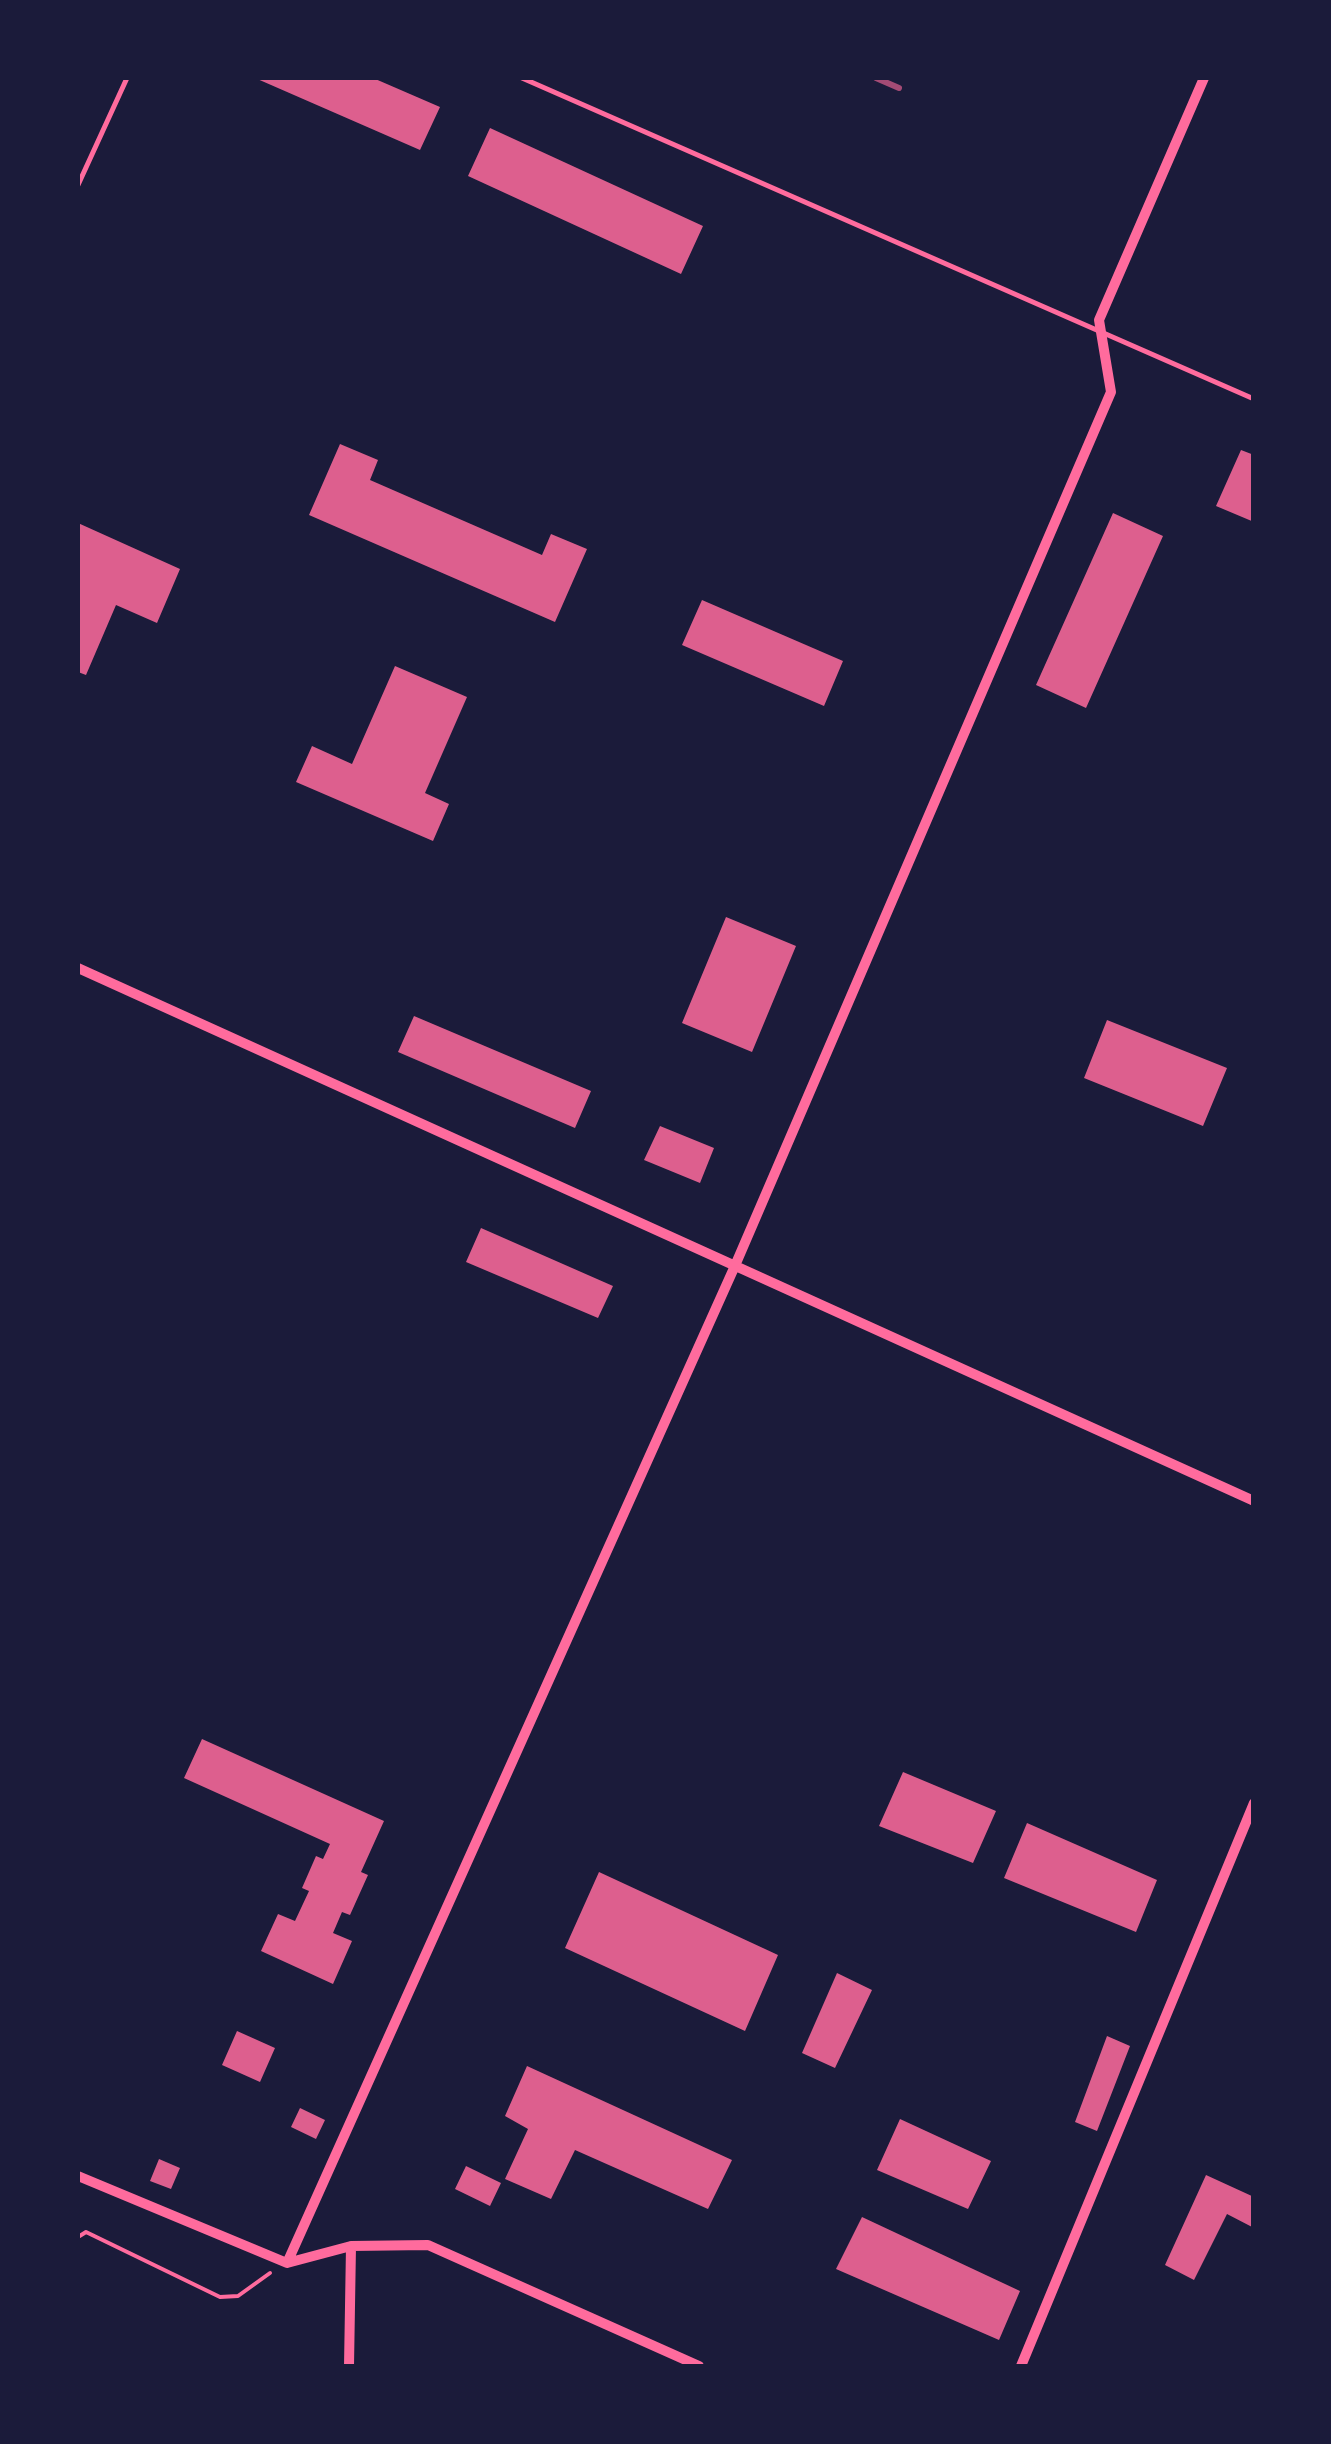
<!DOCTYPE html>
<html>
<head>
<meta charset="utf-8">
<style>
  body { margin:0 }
  #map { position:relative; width:1331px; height:2444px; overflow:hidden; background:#1b1b3a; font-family:"Open Sans",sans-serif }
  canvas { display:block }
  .frame { position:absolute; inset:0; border:80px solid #1b1b3a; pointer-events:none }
</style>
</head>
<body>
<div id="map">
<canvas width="1331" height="2444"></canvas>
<div class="frame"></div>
</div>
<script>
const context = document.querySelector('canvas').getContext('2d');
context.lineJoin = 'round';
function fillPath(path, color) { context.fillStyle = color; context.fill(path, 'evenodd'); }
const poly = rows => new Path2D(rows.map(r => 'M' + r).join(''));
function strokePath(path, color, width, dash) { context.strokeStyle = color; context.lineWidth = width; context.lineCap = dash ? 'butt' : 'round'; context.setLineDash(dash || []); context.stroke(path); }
fillPath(poly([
  [255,78,373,78,440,107,420,150],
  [490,128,703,226,681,274,468,176],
  [340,444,378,460,370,480,542,555,551,534,587,549,555,622,309,515],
  [1241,450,1254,455,1254,522,1216,506],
  [1113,513,1163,536,1086,708,1036,685],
  [78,523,180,569,157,623,116,605,86,675,78,672],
  [702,600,843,661,824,706,682,645],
  [395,666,467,697,425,793,449,804,433,841,296,782,312,746,352,764],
  [726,917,796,946,752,1052,682,1023],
  [414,1016,591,1091,575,1128,398,1052],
  [1107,1020,1227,1068,1203,1126,1084,1078],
  [660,1126,714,1148,700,1183,644,1160],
  [481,1228,613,1286,598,1318,466,1262],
  [202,1739,384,1821,361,1872,368,1875,350,1915,342,1912,333,1933,352,1941,333,1984,261,1951,278,1914,295,1921,309,1891,302,1888,316,1856,323,1859,330,1844,184,1778],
  [903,1772,996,1811,973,1863,879,1826],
  [1027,1823,1157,1880,1136,1932,1004,1878],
  [599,1872,778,1955,745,2031,565,1948],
  [837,1973,872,1990,835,2068,802,2053],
  [237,2031,275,2048,260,2082,222,2065],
  [1107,2036,1130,2046,1097,2131,1075,2122],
  [527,2066,732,2160,708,2209,575,2150,551,2199,505,2179,528,2129,505,2116],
  [300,2108,325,2120,316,2139,291,2127],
  [900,2119,991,2161,968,2209,877,2170],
  [159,2159,180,2168,171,2189,150,2181],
  [466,2166,501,2183,490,2206,455,2189],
  [1206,2175,1254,2197,1254,2228,1227,2214,1194,2280,1165,2265],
  [862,2217,1020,2291,999,2340,836,2269]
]), '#dd5f8e');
strokePath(poly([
  [78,2237,86,2232,220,2297,238,2296,270,2273]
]), '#ff6b9d', 4);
strokePath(poly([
  [522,78,1254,399],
  [78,185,127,78]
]), '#ff6b9d', 5);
strokePath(poly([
  [78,968,1254,1501],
  [78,2176,287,2263,351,2246,428,2245,699,2366],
  [287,2263,734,1268,1111,392,1099,320,1204,78],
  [349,2366,351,2246],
  [1021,2366,1254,1803]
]), '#ff6b9d', 10);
strokePath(poly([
  [876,78,899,88]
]), '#a44b75', 6);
</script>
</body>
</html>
